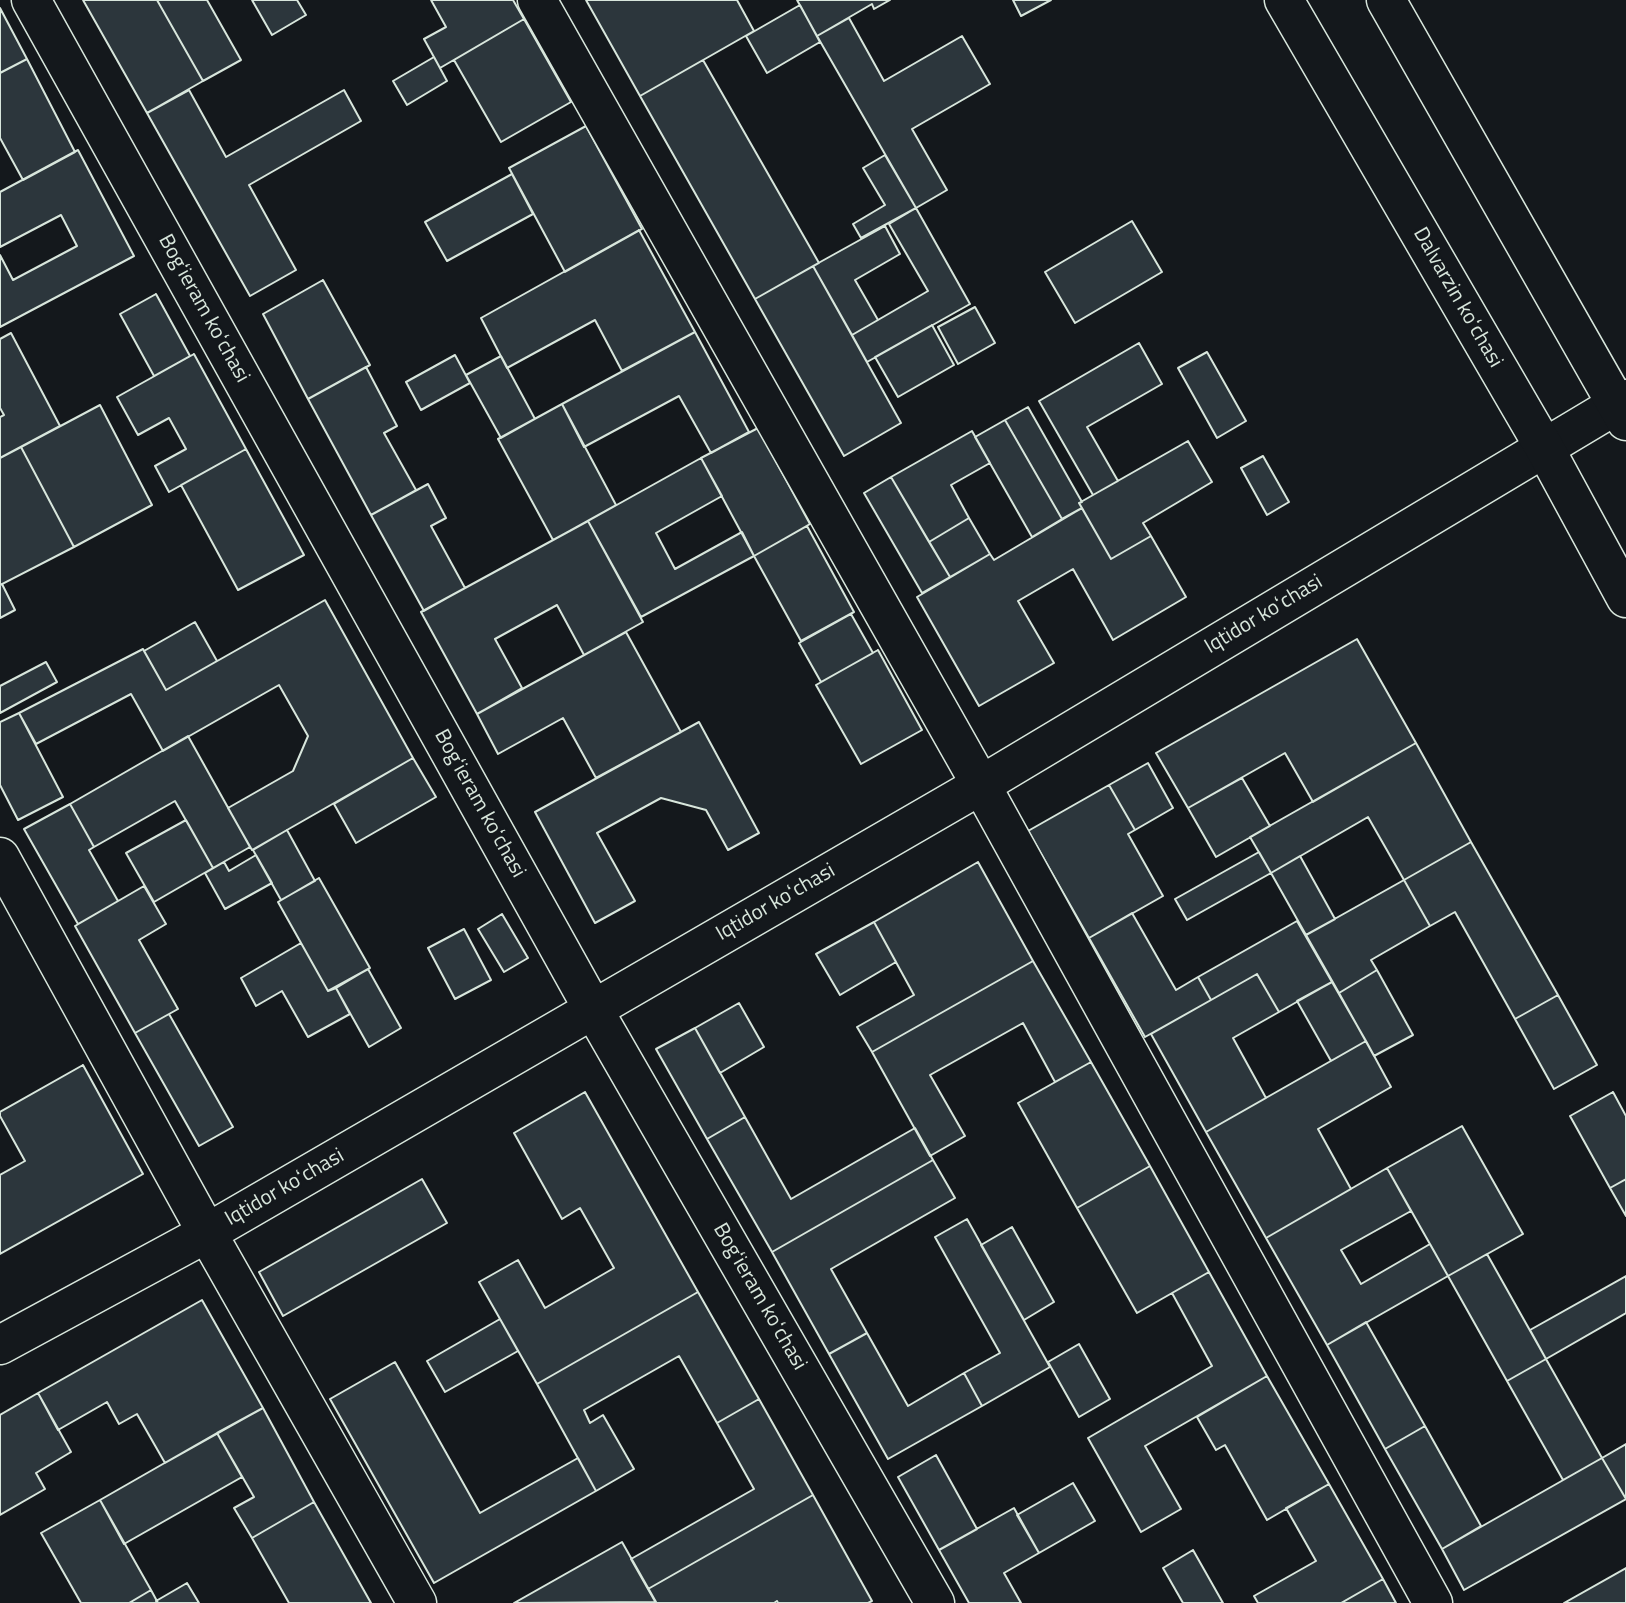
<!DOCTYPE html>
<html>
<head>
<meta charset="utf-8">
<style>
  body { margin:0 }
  canvas { display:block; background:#14181c }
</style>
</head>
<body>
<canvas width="1626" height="1603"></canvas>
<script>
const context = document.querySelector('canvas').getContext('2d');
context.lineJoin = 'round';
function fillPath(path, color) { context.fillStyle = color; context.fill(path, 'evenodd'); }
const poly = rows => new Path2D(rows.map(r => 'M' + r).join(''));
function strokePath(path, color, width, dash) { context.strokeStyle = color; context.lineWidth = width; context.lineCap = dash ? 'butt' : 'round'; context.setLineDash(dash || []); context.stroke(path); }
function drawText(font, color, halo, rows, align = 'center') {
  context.font = font + ' "Titillium Web",sans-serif'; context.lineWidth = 5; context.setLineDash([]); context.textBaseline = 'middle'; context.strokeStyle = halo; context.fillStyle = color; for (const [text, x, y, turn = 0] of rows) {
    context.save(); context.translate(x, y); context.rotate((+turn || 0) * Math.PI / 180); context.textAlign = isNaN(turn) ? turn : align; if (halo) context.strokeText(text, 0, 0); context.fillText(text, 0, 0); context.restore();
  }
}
const building = poly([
  [83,0,157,0,203,81,147,113,83,0],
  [157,0,207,0,241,60,203,81,157,0],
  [252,0,297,0,306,15,272,35,252,0],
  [431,0,513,0,524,19,440,68,424,39,446,27,431,0],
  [586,0,737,0,754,31,640,96,586,0],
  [797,0,890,0,874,9,872,4,817,36,797,0],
  [1013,0,1051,0,1021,16,1013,0],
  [800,5,820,42,767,73,746,36,800,5],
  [0,8,27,59,0,73,0,8],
  [849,18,884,81,962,36,990,84,912,129,947,190,916,208,817,36,849,18],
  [524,19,571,102,501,142,454,60,524,19],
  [434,57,447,81,407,105,393,81,434,57],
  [27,59,75,152,23,180,0,138,0,73,27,59],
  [703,60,819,263,755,299,640,96,703,60],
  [189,90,226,157,344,90,361,121,249,185,296,270,250,296,147,113,189,90],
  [586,126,642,229,565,272,509,168,586,126],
  [78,150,134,256,0,327,0,255,13,280,77,246,61,215,0,247,0,192,78,150],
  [885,155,916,208,861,238,853,224,885,205,863,168,885,155],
  [512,174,533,214,447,261,425,222,512,174],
  [916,208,970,304,867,362,852,335,928,291,889,224,916,208],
  [1132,221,1162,272,1075,323,1045,272,1132,221],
  [885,226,900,254,855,280,878,320,852,335,813,266,885,226],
  [639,230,695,332,622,371,595,320,507,368,481,318,639,230],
  [813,266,901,423,844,456,755,299,813,266],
  [323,280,370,365,308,399,263,314,323,280],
  [156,294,190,356,154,376,120,314,156,294],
  [975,307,995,343,958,364,938,327,975,307],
  [932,325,954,365,898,397,875,357,932,325],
  [695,332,749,432,711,453,679,396,584,447,562,404,695,332],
  [11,333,60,426,0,458,0,417,4,415,0,408,0,339,11,333],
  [1139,343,1162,384,1087,427,1118,481,1093,495,1039,401,1139,343],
  [1207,352,1246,421,1217,438,1178,368,1207,352],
  [194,354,246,449,169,492,155,466,186,449,169,418,138,435,117,397,194,354],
  [455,355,470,383,421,410,406,382,455,355],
  [501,356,535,419,501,438,466,375,501,356],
  [366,367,397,426,384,433,416,490,371,515,308,399,366,367],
  [562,404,616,505,553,540,498,439,562,404],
  [100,405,152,505,74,547,21,447,100,405],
  [1028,407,1082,502,1079,503,1082,508,1062,519,1005,420,1028,407],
  [1005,420,1062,519,1032,537,975,437,1005,420],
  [758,428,810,524,754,556,701,458,758,428],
  [972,431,990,463,951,485,969,518,929,542,891,477,972,431],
  [1188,441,1212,482,1143,523,1151,536,1111,559,1079,503,1188,441],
  [21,447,74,547,0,585,0,458,21,447],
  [246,449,304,555,238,590,181,485,246,449],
  [1263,456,1289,502,1267,515,1241,468,1263,456],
  [701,458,722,496,656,533,675,569,742,532,754,556,641,617,588,521,701,458],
  [891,477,950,577,922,593,864,493,891,477],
  [428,484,446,518,431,526,465,588,424,611,371,515,428,484],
  [1082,508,1111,559,1151,536,1186,597,1113,640,1073,569,1018,601,1054,663,979,706,917,597,990,554,994,560,1082,508],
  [969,518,990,554,950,577,929,542,969,518],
  [588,521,643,622,584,655,557,605,495,639,522,688,477,714,421,612,588,521],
  [807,526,854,612,801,641,754,556,807,526],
  [2,584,15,610,0,618,0,585,2,584],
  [325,600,413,758,252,850,228,808,293,771,308,736,279,685,163,751,131,694,36,744,19,713,143,649,166,690,325,600],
  [851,614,873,653,821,682,799,643,851,614],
  [195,622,217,661,166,690,144,651,195,622],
  [626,632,681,732,596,778,563,718,498,754,477,714,626,632],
  [1357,639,1416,743,1313,802,1285,753,1188,808,1156,753,1357,639],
  [878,650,922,730,861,764,816,685,878,650],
  [46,662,57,682,0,713,0,686,46,662],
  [19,713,63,797,18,820,0,785,0,722,19,713],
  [699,722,759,833,728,850,706,810,661,798,597,833,635,901,595,923,535,812,699,722],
  [188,736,250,847,213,868,175,801,94,847,70,804,188,736],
  [1416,743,1471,842,1404,880,1368,817,1271,873,1250,837,1416,743],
  [413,758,436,797,356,843,334,804,413,758],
  [1148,763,1173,808,1135,830,1109,785,1148,763],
  [1242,778,1270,826,1216,857,1188,808,1242,778],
  [1109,785,1135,830,1128,834,1163,896,1089,938,1028,831,1109,785],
  [70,804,94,847,89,850,118,901,78,924,24,829,70,804],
  [186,820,213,868,154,902,126,853,186,820],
  [287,830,315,881,281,900,253,850,287,830],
  [1471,842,1558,995,1515,1019,1455,912,1430,926,1404,880,1471,842],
  [1259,852,1271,873,1187,920,1175,899,1259,852],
  [256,855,272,883,225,909,205,873,224,862,229,871,256,855],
  [1300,856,1335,919,1306,935,1271,873,1300,856],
  [978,862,1033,961,872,1052,857,1027,914,995,874,922,978,862],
  [319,878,370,968,328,991,278,902,319,878],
  [1404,880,1430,926,1371,960,1377,970,1339,993,1306,935,1404,880],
  [144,886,166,924,139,940,178,1009,135,1033,75,926,144,886],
  [1132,913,1176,990,1198,977,1211,1000,1145,1037,1089,938,1132,913],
  [502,914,528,958,504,972,478,929,502,914],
  [1297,921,1332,982,1279,1012,1257,974,1211,1000,1198,977,1297,921],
  [874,922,896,962,840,995,816,954,874,922],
  [464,929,491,980,455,999,428,948,464,929],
  [301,943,328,991,336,988,350,1014,308,1037,282,991,256,1006,241,978,301,943],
  [1033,961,1091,1062,1055,1082,1023,1023,930,1075,965,1136,930,1156,872,1052,1033,961],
  [368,969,401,1028,369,1047,336,988,368,969],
  [1377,970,1413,1035,1374,1056,1339,993,1377,970],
  [1257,974,1279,1012,1233,1038,1266,1098,1206,1132,1151,1034,1257,974],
  [1332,982,1366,1041,1331,1061,1297,1001,1332,982],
  [1558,995,1597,1065,1554,1089,1515,1019,1558,995],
  [739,1003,764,1047,720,1073,695,1028,739,1003],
  [169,1014,233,1127,199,1146,135,1033,169,1014],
  [695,1028,745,1117,707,1139,656,1049,695,1028],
  [1366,1041,1391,1087,1318,1129,1351,1189,1266,1238,1206,1132,1366,1041],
  [1091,1062,1150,1166,1077,1208,1018,1103,1091,1062],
  [83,1065,143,1174,0,1254,0,1175,25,1161,0,1116,0,1112,83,1065],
  [585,1092,698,1292,537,1384,479,1282,518,1260,545,1308,614,1268,580,1208,562,1219,514,1133,585,1092],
  [1613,1092,1626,1116,1626,1179,1610,1188,1570,1116,1613,1092],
  [745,1117,791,1199,915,1128,933,1160,772,1252,707,1139,745,1117],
  [1462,1126,1523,1234,1448,1276,1387,1168,1462,1126],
  [933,1160,955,1198,831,1269,867,1333,829,1354,772,1252,933,1160],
  [1150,1166,1209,1272,1137,1313,1077,1208,1150,1166],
  [1387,1168,1411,1211,1341,1250,1361,1284,1430,1244,1448,1276,1327,1345,1266,1238,1387,1168],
  [422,1179,447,1223,283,1316,259,1272,422,1179],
  [1626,1179,1626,1216,1610,1188,1626,1179],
  [967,1219,1050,1367,982,1406,964,1373,1000,1353,935,1237,967,1219],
  [1012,1227,1054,1302,1024,1320,981,1245,1012,1227],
  [1487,1254,1546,1359,1507,1381,1448,1276,1487,1254],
  [1209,1272,1267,1376,1145,1446,1181,1509,1141,1532,1088,1438,1212,1366,1172,1293,1209,1272],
  [1626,1276,1626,1313,1546,1359,1530,1330,1626,1276],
  [698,1292,759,1399,717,1423,679,1356,584,1410,590,1423,603,1415,634,1469,596,1491,537,1384,698,1292],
  [202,1300,263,1408,165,1463,137,1414,119,1424,107,1402,58,1430,38,1393,202,1300],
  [500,1319,518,1351,445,1392,427,1361,500,1319],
  [1366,1322,1425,1426,1385,1449,1327,1345,1366,1322],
  [867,1333,908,1406,964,1373,982,1406,888,1459,829,1354,867,1333],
  [1079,1344,1110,1399,1079,1417,1048,1362,1079,1344],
  [1546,1359,1602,1458,1563,1480,1507,1381,1546,1359],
  [395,1362,480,1513,578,1458,596,1491,434,1583,330,1399,395,1362],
  [1267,1376,1329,1484,1267,1520,1225,1445,1216,1450,1197,1417,1267,1376],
  [38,1393,71,1452,36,1473,45,1489,0,1515,0,1415,38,1393],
  [759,1399,813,1495,648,1589,631,1559,754,1489,717,1423,759,1399],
  [263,1408,314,1502,252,1538,234,1508,254,1497,217,1433,263,1408],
  [1425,1426,1481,1526,1442,1549,1385,1449,1425,1426],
  [217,1433,242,1477,124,1544,100,1500,217,1433],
  [1626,1444,1626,1499,1602,1458,1626,1444],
  [936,1455,977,1529,939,1550,898,1477,936,1455],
  [1602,1458,1626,1499,1464,1590,1442,1549,1602,1458],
  [1073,1483,1095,1521,1039,1553,1017,1515,1073,1483],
  [1329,1484,1383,1579,1341,1603,1258,1603,1254,1596,1316,1561,1286,1508,1329,1484],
  [813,1495,872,1601,868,1603,778,1603,777,1601,774,1603,656,1603,648,1589,813,1495],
  [100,1500,151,1590,129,1603,81,1603,41,1533,100,1500],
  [314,1502,371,1603,289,1603,252,1538,314,1502],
  [1014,1508,1039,1553,1004,1573,1021,1603,969,1603,939,1550,1014,1508],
  [622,1542,656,1602,514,1603,622,1542],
  [1193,1550,1223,1603,1183,1603,1163,1568,1193,1550],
  [1626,1568,1626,1603,1564,1603,1626,1568],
  [1383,1579,1396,1603,1341,1603,1383,1579],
  [187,1583,199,1603,158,1603,156,1601,187,1583],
  [151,1590,158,1603,129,1603,151,1590]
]);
fillPath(building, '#2c363c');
strokePath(building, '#d8e6dc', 2);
const minor = poly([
  [31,0,593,1009,935,1603],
  [537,0,981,785,1433,1603],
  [0,857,207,1233,417,1603],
  [0,1345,207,1233,981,785,1626,399]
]);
const major = poly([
  [1284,0,1544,447,1626,598],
  [1386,0,1626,421]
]);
strokePath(minor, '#d8e6dc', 41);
strokePath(major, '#d8e6dc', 41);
strokePath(minor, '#14181c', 38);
strokePath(major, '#14181c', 38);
drawText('21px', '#d8e6dc', '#14181c', [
  ["Dalvarzin koʻchasi",1457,298,60],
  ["Bogʻieram koʻchasi",203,309,61],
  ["Iqtidor koʻchasi",1264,615,-31],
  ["Bogʻieram koʻchasi",479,804,61],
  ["Iqtidor koʻchasi",776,903,-30],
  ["Iqtidor koʻchasi",285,1188,-30],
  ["Bogʻieram koʻchasi",759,1297,60]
]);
</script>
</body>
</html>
